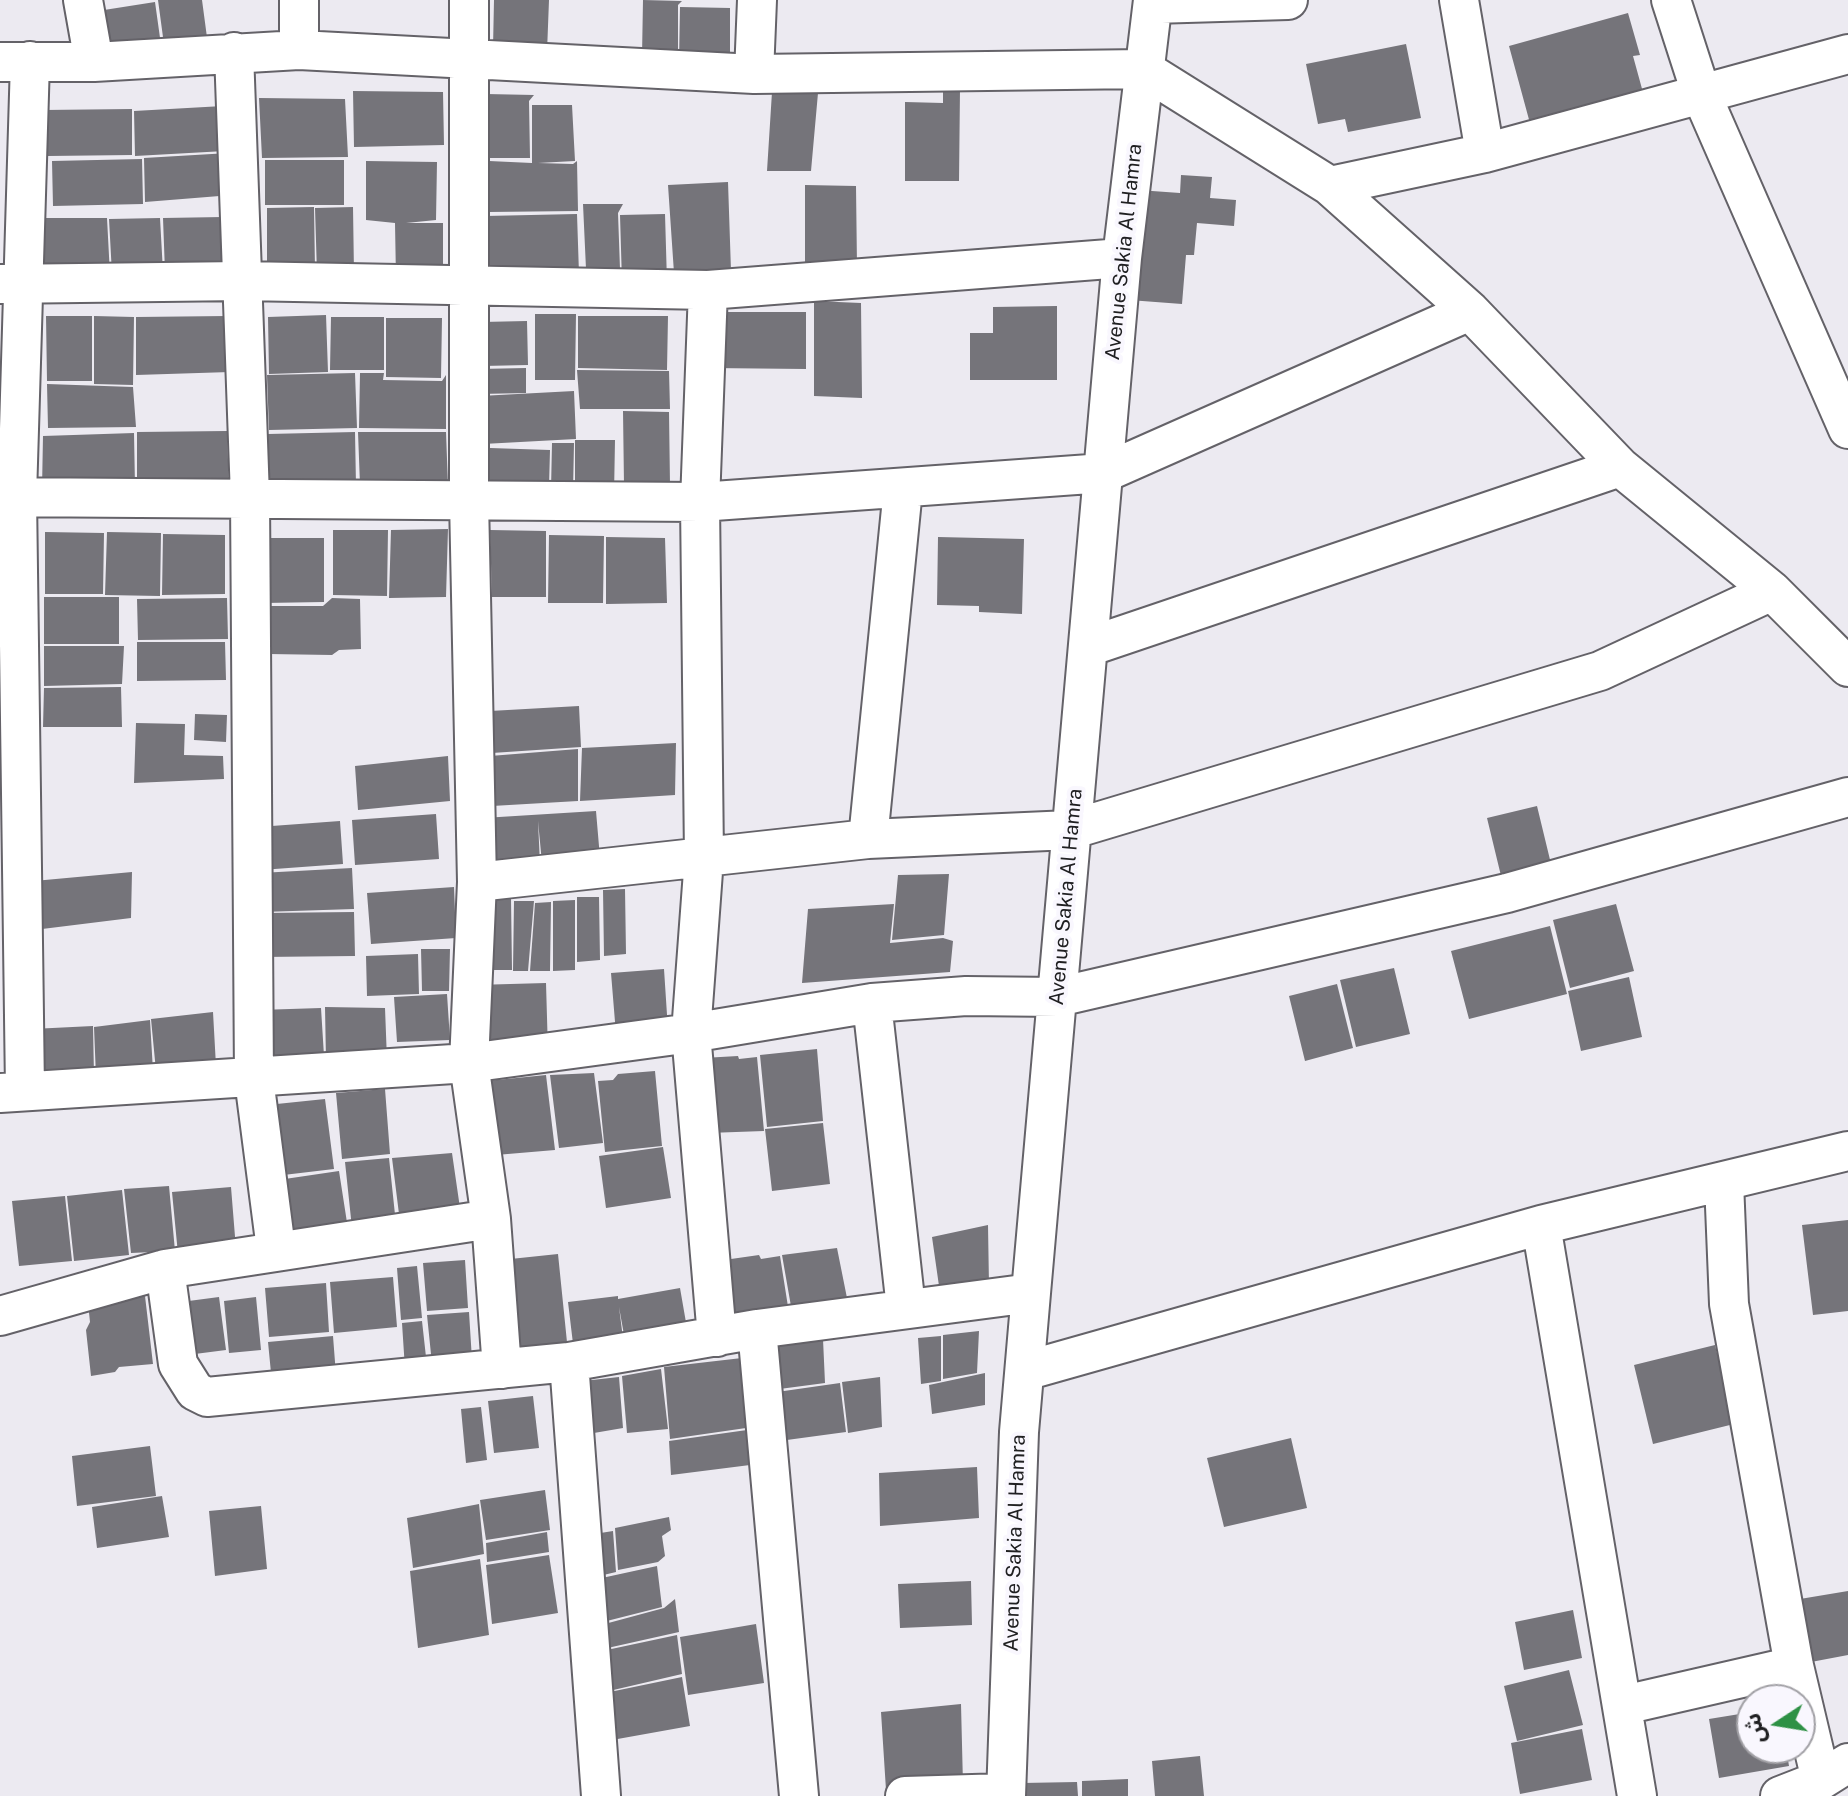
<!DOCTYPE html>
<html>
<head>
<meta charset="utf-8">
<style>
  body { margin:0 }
  #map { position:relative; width:1848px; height:1796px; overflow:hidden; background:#eceaf1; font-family:"Public Sans","Noto Sans Arabic",sans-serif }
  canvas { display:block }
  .north { position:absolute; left:1736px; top:1684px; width:80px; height:80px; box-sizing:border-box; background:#f9f7fe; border:2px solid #a2a1a6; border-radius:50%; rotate:258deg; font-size:22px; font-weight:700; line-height:32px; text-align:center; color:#202022 }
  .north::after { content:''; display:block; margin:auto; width:28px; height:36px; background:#2e9145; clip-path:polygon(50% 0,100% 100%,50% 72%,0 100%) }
</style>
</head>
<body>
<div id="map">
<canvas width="1848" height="1796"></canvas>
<div class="north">ش</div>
</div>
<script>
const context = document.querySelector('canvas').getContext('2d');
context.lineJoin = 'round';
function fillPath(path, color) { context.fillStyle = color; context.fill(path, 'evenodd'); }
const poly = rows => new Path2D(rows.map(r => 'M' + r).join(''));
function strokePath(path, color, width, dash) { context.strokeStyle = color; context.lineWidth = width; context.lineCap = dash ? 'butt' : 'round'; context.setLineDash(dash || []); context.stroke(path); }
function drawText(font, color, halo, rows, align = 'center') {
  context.font = font + ' "Public Sans",sans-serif'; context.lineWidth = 8; context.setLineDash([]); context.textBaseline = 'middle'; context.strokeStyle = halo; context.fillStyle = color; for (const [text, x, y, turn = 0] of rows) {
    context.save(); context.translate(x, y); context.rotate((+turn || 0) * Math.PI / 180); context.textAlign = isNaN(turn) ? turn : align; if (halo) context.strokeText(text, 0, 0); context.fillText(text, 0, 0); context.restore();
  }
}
fillPath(poly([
  [158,0,202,0,208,45,165,52],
  [494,0,549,0,547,52,493,48],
  [643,0,682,1,678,5,678,57,642,56],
  [155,2,161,45,111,53,104,10],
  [680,7,730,8,730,64,679,63],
  [1628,13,1640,55,1633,56,1647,107,1534,138,1509,46],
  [1406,44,1421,118,1348,132,1345,119,1318,124,1306,64],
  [943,89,960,89,959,181,905,181,905,102,943,103],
  [353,91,443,92,444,145,354,147],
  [772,92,818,93,811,171,767,171],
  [486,94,534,95,529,101,530,158,489,158],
  [259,98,345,99,348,157,262,158],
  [532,105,572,105,575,161,538,163,573,164,577,161,578,211,488,212,489,161,532,163],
  [223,106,225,151,135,156,134,111],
  [132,109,132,155,48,156,44,110],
  [229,153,232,195,145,202,144,158],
  [142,159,143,204,53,206,52,161],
  [265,160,344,160,344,205,265,205],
  [366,161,437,162,436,220,406,223,443,223,443,279,396,279,395,223,366,220],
  [1181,175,1212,177,1210,198,1236,200,1234,226,1197,223,1194,255,1186,255,1182,304,1129,300,1138,190,1180,193],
  [728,182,731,271,674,273,668,185],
  [805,185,856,186,857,267,805,268],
  [583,204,623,204,618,213,620,269,586,269],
  [314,207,315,270,267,271,267,208],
  [353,207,354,274,317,274,315,208],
  [577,214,579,274,487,276,485,216],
  [665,214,667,282,622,282,620,215],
  [223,217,224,271,165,272,163,218],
  [42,218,107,218,110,275,45,277],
  [160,218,163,272,112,274,109,219],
  [814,301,861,303,862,398,814,396],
  [1057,306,1057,380,970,380,970,333,993,333,993,307],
  [716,312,806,312,806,369,710,368],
  [535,314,576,314,575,380,535,380],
  [326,315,328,372,269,374,268,317],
  [46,316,92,316,92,381,47,381],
  [94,316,134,317,133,385,94,384],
  [227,316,230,372,136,375,136,317],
  [578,316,668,316,667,370,578,368],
  [331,317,384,317,384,370,330,370],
  [386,318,442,318,441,378,386,377],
  [527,321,528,365,483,366,482,322],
  [526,368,526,393,479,394,479,369],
  [577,370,669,371,670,409,580,409],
  [355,373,357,428,269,430,267,375],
  [360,373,384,373,383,380,442,381,446,375,446,429,359,428],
  [47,384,133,387,136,427,48,428],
  [574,391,576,439,483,444,480,396],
  [623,411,669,412,670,485,624,485],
  [227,431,229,489,137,488,137,432],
  [355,432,356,486,269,488,268,434],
  [358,432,446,432,448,486,360,485],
  [134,433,135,487,42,489,43,436],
  [575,440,615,440,614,495,575,494],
  [552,443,574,443,573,491,551,490],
  [490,448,550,450,549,486,490,486],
  [448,529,446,597,389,598,391,530],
  [333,530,388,530,387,596,333,595],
  [490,530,546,531,546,597,492,597],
  [45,532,104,533,103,594,45,594],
  [107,532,161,533,160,596,105,595],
  [163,534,225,535,225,594,162,595],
  [549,535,604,536,603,603,548,603],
  [606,537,665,538,667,603,606,604],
  [938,537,1024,539,1022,614,979,612,979,606,937,605],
  [263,538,324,538,324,602,264,603],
  [44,597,119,597,119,644,44,644],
  [227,598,228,639,138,640,137,599],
  [332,598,360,599,361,649,339,650,332,655,269,654,269,606,323,606],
  [137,642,225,642,226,680,137,681],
  [44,646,124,646,122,684,44,686],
  [121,687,122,727,43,727,44,688],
  [579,706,581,747,492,753,490,711],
  [195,714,227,715,226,742,194,740],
  [136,723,185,724,184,755,223,756,224,779,134,783],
  [676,743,675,795,580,801,582,748],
  [578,749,578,801,492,806,490,756],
  [448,756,450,801,358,810,355,766],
  [1537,806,1552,868,1502,880,1487,818],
  [596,811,600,858,542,863,538,821,540,864,483,871,483,818],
  [436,814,439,859,355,865,352,820],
  [340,821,343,864,261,870,258,827],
  [352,868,354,909,262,912,260,873],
  [132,872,131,918,34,930,34,881],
  [949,874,944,935,892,940,898,875],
  [454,887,456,938,371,944,367,893],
  [625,889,626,954,604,956,603,890],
  [493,897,511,898,512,970,493,970],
  [577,897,599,897,600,960,577,962],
  [575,900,575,970,553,971,553,901],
  [514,901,534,901,528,971,513,971],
  [551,902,550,971,530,971,535,903],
  [894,904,890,943,943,938,953,941,950,972,802,983,808,909],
  [1616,904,1634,971,1570,988,1553,920],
  [354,912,355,956,262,957,262,913],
  [1550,926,1567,994,1469,1019,1451,951],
  [421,949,450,949,449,991,422,991],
  [418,954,419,994,367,996,366,956],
  [1394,968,1410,1034,1356,1047,1340,980],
  [664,969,668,1030,616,1034,611,973],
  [1629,977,1642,1037,1581,1051,1568,991],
  [546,983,548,1052,478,1054,475,985],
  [1337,984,1353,1048,1305,1061,1289,996],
  [447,994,450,1040,397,1042,394,997],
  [325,1007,385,1008,387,1060,326,1061],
  [321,1008,324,1056,261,1059,259,1010],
  [213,1012,216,1066,156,1071,151,1019],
  [150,1020,153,1071,96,1077,94,1027],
  [93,1026,94,1076,32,1082,32,1029],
  [817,1049,823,1121,767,1127,760,1055],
  [738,1056,739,1059,757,1057,764,1131,708,1133,703,1058],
  [655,1071,662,1146,605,1152,598,1081,613,1080,618,1074],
  [594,1073,603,1143,559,1148,550,1075],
  [546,1075,555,1150,496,1155,487,1081],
  [385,1089,390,1154,342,1159,336,1093],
  [325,1099,334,1169,275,1176,267,1105],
  [823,1123,830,1184,772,1191,765,1129],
  [663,1147,671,1198,606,1208,599,1156],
  [452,1153,461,1215,400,1222,392,1158],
  [389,1158,396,1224,352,1228,345,1162],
  [339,1171,348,1229,286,1238,278,1180],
  [169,1186,175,1251,131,1253,124,1189],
  [231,1187,236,1249,178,1254,172,1192],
  [122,1190,129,1255,74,1261,67,1196],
  [65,1196,72,1261,19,1266,12,1201],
  [1848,1220,1848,1311,1813,1315,1802,1225],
  [988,1225,989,1286,941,1300,932,1237],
  [837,1248,848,1303,792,1312,782,1255],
  [558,1254,568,1352,511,1358,501,1260],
  [759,1255,761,1259,780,1256,789,1313,733,1321,724,1260],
  [465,1260,468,1308,427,1311,423,1263],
  [417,1266,422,1318,401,1320,397,1268],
  [393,1277,397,1327,334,1333,330,1282],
  [326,1283,329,1332,269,1337,265,1288],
  [680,1288,688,1334,626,1346,619,1307,624,1346,574,1352,568,1302,618,1296,618,1299],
  [145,1296,153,1364,119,1367,115,1372,91,1376,86,1330,90,1322,88,1303],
  [219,1297,226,1350,187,1355,181,1302],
  [256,1297,261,1350,229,1353,224,1301],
  [469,1312,472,1360,432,1364,427,1315],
  [422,1321,427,1366,405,1369,402,1323],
  [979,1331,977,1373,943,1379,943,1335],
  [333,1336,336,1375,272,1383,268,1342],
  [941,1336,941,1381,921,1384,918,1338],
  [823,1339,825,1383,772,1390,768,1346],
  [1715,1345,1734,1424,1653,1444,1634,1365],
  [742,1358,746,1428,670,1439,664,1367],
  [661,1369,668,1429,627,1433,622,1376],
  [985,1373,985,1405,932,1414,929,1385],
  [619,1377,623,1428,588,1434,583,1381],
  [880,1377,882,1427,848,1433,842,1382],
  [840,1383,846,1432,772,1442,770,1393],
  [533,1396,539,1448,494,1453,488,1401],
  [481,1407,487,1460,466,1463,461,1409],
  [747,1430,750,1465,671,1475,669,1441],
  [1291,1438,1307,1508,1224,1527,1207,1458],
  [150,1446,156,1496,77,1506,72,1456],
  [977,1467,979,1518,880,1526,879,1473],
  [545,1490,550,1530,486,1540,480,1500],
  [162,1496,169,1537,97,1548,92,1507],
  [479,1504,484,1554,413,1568,407,1518],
  [261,1506,267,1569,215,1576,209,1511],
  [669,1517,671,1530,662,1536,665,1556,658,1562,618,1570,615,1528],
  [613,1531,616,1572,591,1578,588,1535],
  [547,1532,549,1552,487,1562,486,1543],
  [549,1555,558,1613,492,1624,486,1565],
  [480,1559,489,1635,418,1648,410,1571],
  [657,1566,662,1607,591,1625,588,1581],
  [971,1581,972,1625,900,1628,898,1584],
  [1848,1591,1848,1655,1811,1662,1800,1599],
  [675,1599,679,1632,603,1649,601,1625,664,1608],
  [1573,1610,1582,1658,1524,1670,1515,1622],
  [756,1624,764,1683,688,1695,680,1637],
  [677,1635,682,1674,609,1691,602,1651],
  [1569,1670,1583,1725,1517,1741,1504,1686],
  [682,1677,690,1726,612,1740,605,1693],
  [961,1704,963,1785,886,1790,881,1712],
  [1752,1712,1752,1748,1786,1748,1789,1766,1719,1778,1709,1719],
  [1582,1729,1592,1780,1520,1794,1511,1743],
  [1200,1756,1204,1796,1155,1796,1152,1761],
  [1128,1779,1128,1796,1082,1796,1082,1781],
  [1077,1782,1078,1796,1022,1796,1022,1783]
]), '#75747a');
const minor = poly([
  [83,0,94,62],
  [299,0,299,50],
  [469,0,469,500,477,882,469,1063,491,1219,502,1369],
  [1459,0,1485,153],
  [1671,0,1702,96,1848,429],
  [1153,4,1288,0],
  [234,52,250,497,254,1079,276,1249],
  [0,62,94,62,299,50,754,74,1143,69,1330,186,1485,153,1848,54],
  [754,74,757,0],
  [0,284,243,281,708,290,1122,258],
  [708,290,700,502,704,858,691,1033,717,1337],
  [0,497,700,502,1104,473,1470,311],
  [1772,591,1848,667],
  [1088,647,1620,467],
  [868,839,903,489],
  [477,882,868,839,1070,830,1600,671,1772,591,1620,467,1470,311,1330,186],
  [872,1003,906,1308],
  [25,1091,17,496,30,61],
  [0,1093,469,1063,691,1033,872,1003,966,996,1058,997,1507,893,1848,797],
  [1724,1182,1729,1304,1794,1666,1821,1780],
  [1541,1225,1637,1796],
  [165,1269,178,1364,195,1391,207,1397,569,1362,757,1329,1031,1293],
  [0,1316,165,1269,491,1219],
  [757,1329,799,1796],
  [569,1362,601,1796],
  [1025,1371,1541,1225,1848,1151],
  [1624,1705,1794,1666],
  [905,1796,1006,1793],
  [1006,1796,1019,1432,1031,1293,1122,258,1153,0],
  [1780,1796,1821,1780,1848,1763]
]);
strokePath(minor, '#646268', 42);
strokePath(minor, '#fff', 38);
drawText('20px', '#202022', '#f9f7fe', [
  ["Avenue Sakia Al Hamra",1124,252,-84],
  ["Avenue Sakia Al Hamra",1066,897,-85],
  ["Avenue Sakia Al Hamra",1015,1543,-88]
]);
</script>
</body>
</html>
